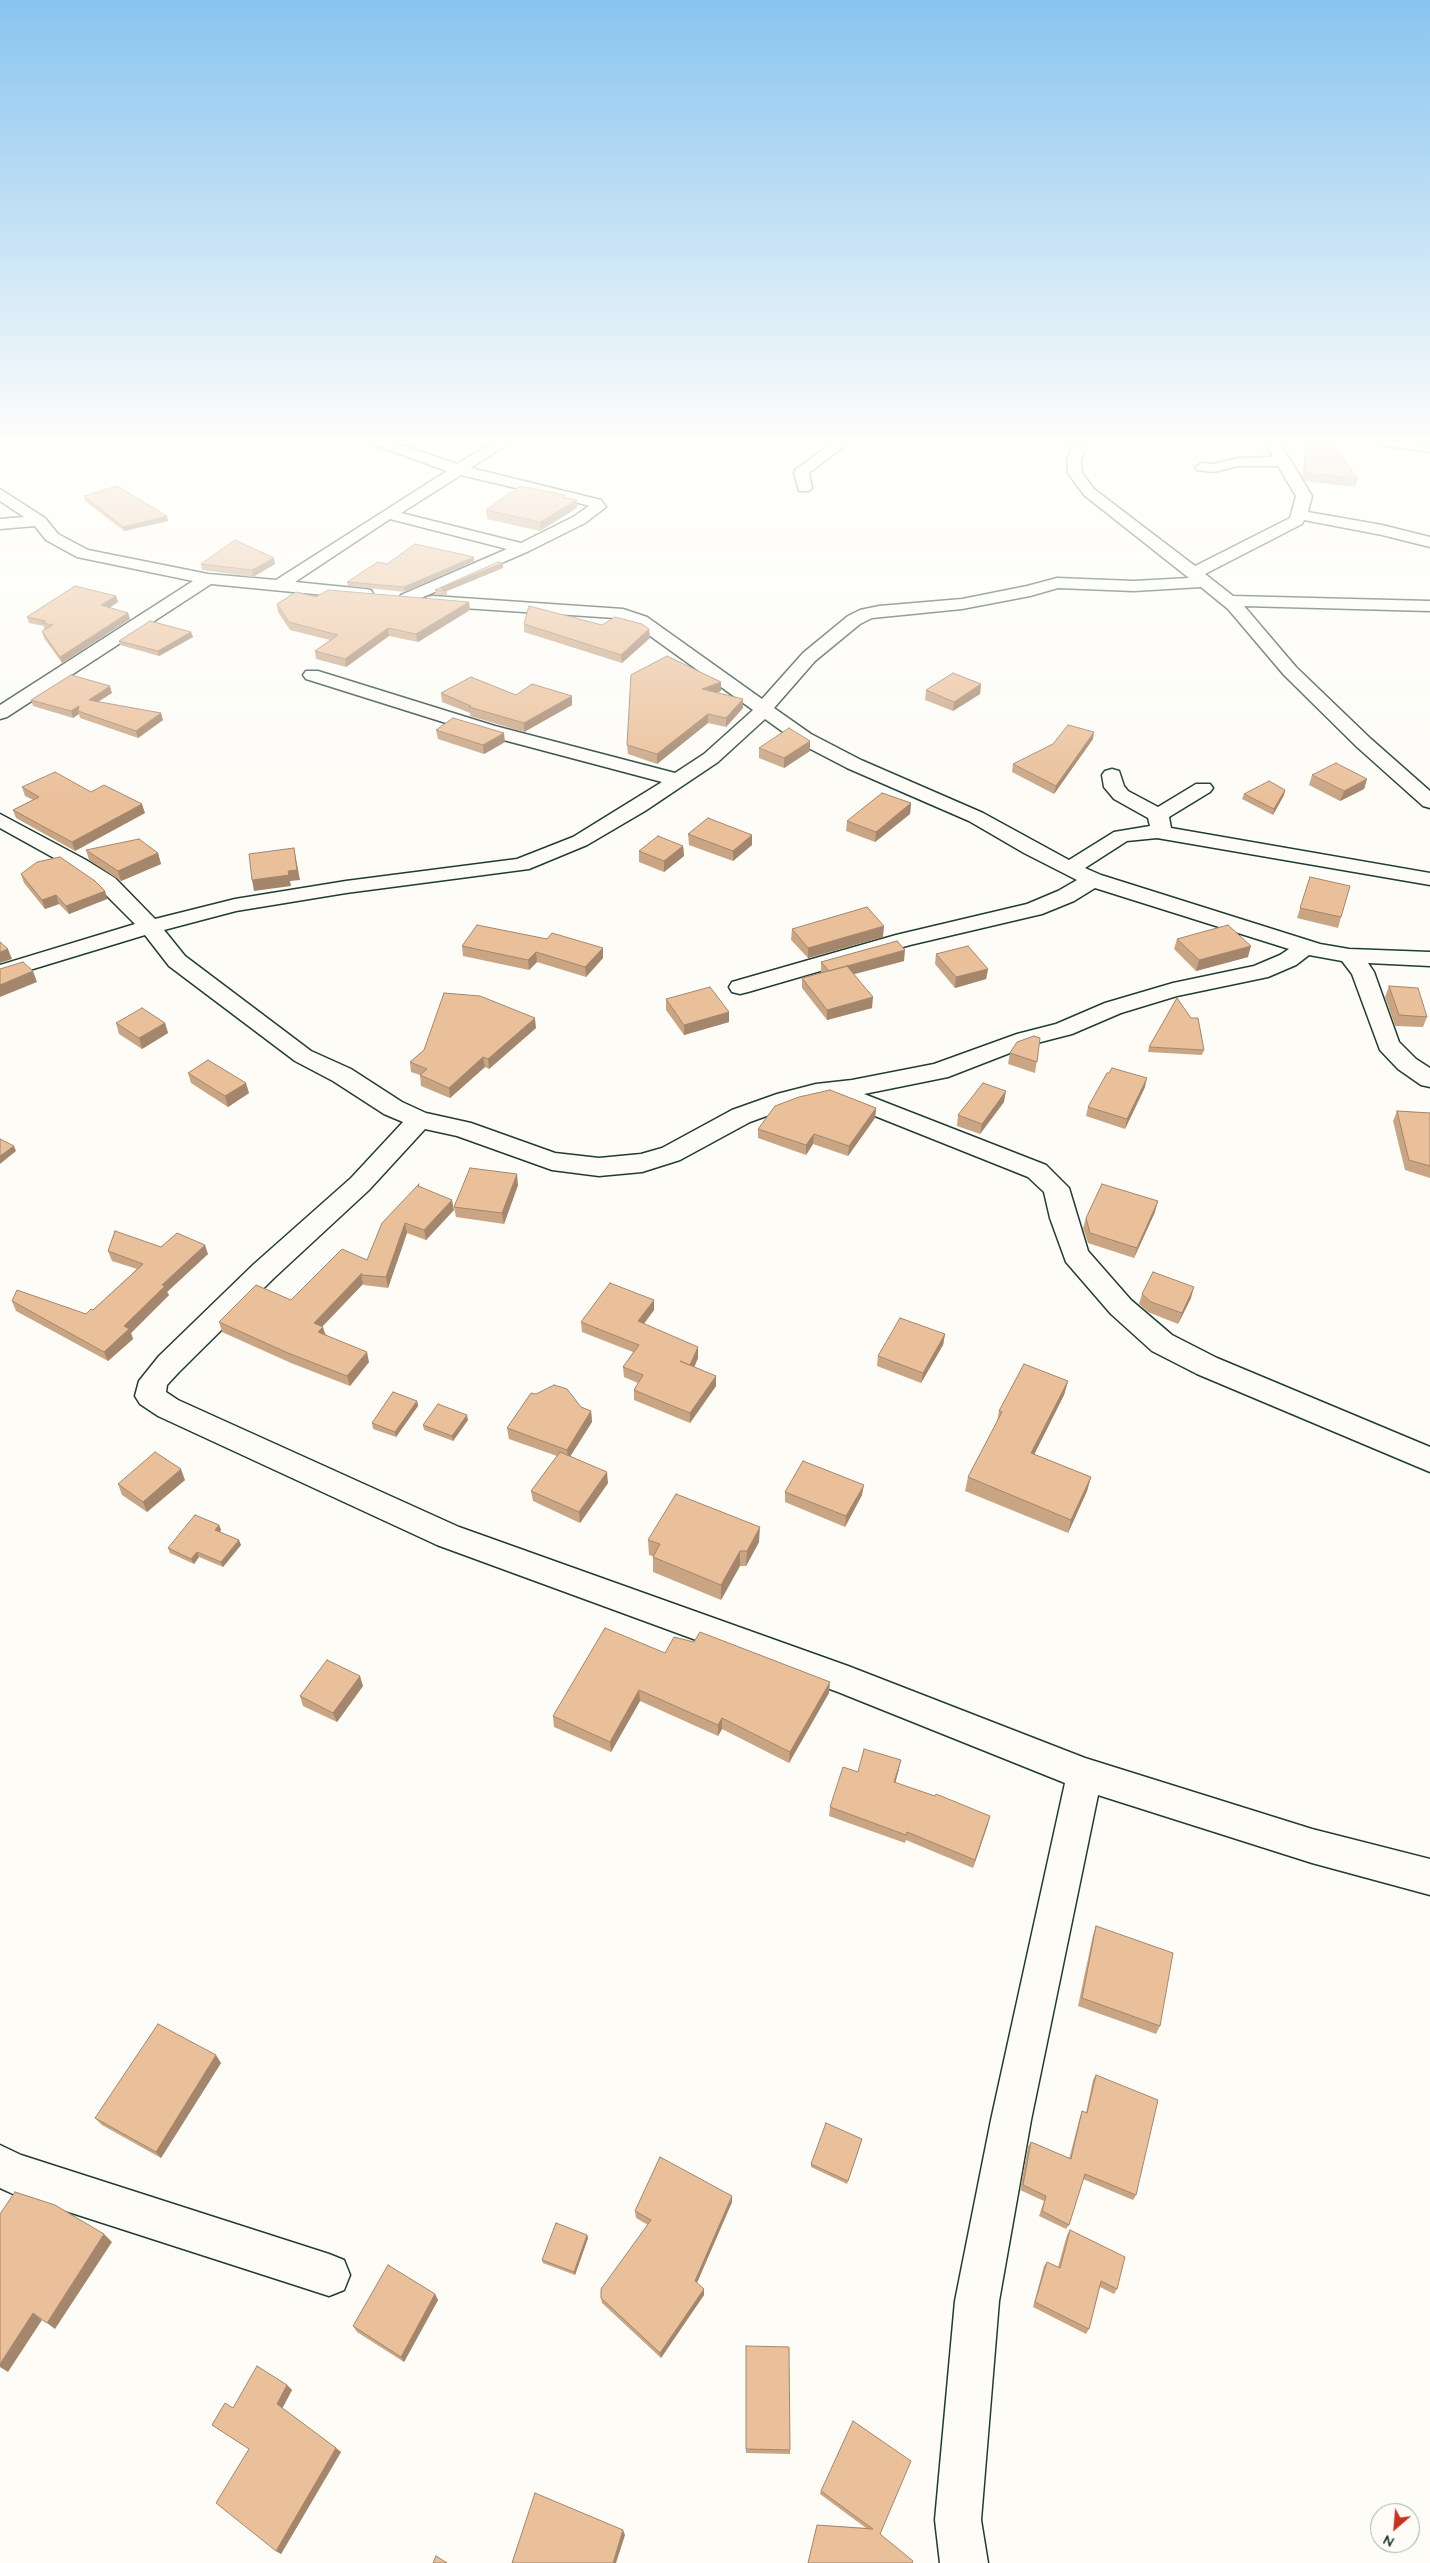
<!DOCTYPE html>
<html>
<head>
<meta charset="utf-8">
<style>
  body { margin:0 }
  #map { position:relative; width:1430px; height:2563px; overflow:hidden; background:#fdfcf7; font-family:"Architects Daughter",sans-serif }
  canvas { display:block }
  .north { position:absolute; left:1370px; top:2503px; width:50px; height:50px; box-sizing:border-box; background:#fdfcf7; border:1px solid #a4b0a9; border-radius:50%; rotate:207deg; font-size:14px; font-weight:700; line-height:20px; text-align:center; color:#1f3d34 }
  .north::after { content:''; display:block; margin:auto; width:18px; height:22px; background:#c8321e; clip-path:polygon(50% 0,100% 100%,50% 72%,0 100%) }
</style>
</head>
<body>
<div id="map">
<canvas width="1430" height="2563"></canvas>
<div class="north">N</div>
</div>
<script>
const context = document.querySelector('canvas').getContext('2d');
context.lineJoin = 'round';
const poly = rows => new Path2D(rows.map(r => 'M' + r).join(''));
function strokePath(path, color, width, dash) { context.strokeStyle = color; context.lineWidth = width; context.lineCap = dash ? 'butt' : 'round'; context.setLineDash(dash || []); context.stroke(path); }
function fillPath(path, color) { context.fillStyle = color; context.fill(path, 'evenodd'); }
const minor = poly([
  [370,441,390,441,457,464,495,441,512,441,471,468,601,500,606,507,585,523,529,551,407,604,401,603,399,599,401,595,507,549,390,519,295,582,365,589,371,590,373,594,371,598,365,599,211,584,7,717,0,719,0,705,193,581,77,557,46,540,35,526,0,529,0,519,24,517,0,501,0,489,45,518,58,534,88,550,208,574,276,580,447,471,372,444,370,441],
  [461,475,579,503,589,506,573,517,521,543,401,513,461,475],
  [835,441,851,441,809,473,812,488,809,491,799,491,794,472,796,469,835,441],
  [1074,441,1088,441,1081,460,1082,473,1094,489,1195,566,1290,518,1296,496,1278,466,1238,466,1214,472,1197,470,1195,467,1202,463,1214,464,1238,458,1273,457,1264,441,1278,441,1291,461,1312,496,1308,512,1382,525,1430,537,1430,547,1382,535,1304,520,1302,524,1205,574,1233,596,1430,601,1430,611,1244,606,1296,667,1371,739,1430,791,1430,808,1423,806,1357,747,1284,675,1228,609,1201,587,1134,591,1058,588,1030,596,962,609,872,618,860,624,815,661,774,708,811,734,861,760,983,813,1069,860,1114,832,1150,826,1148,818,1114,799,1104,787,1102,775,1105,771,1112,769,1119,771,1124,786,1128,791,1158,807,1196,784,1210,784,1213,788,1210,792,1169,817,1171,828,1430,873,1430,885,1157,838,1127,841,1085,868,1101,875,1320,944,1349,949,1430,952,1430,966,1368,963,1374,972,1399,1042,1416,1059,1430,1068,1430,1087,1421,1085,1398,1069,1380,1050,1352,974,1342,961,1309,955,1296,965,1268,977,1177,996,1121,1013,1072,1034,1033,1044,948,1077,864,1094,1046,1165,1069,1188,1088,1251,1131,1300,1172,1335,1217,1358,1430,1447,1430,1472,1197,1374,1152,1351,1111,1314,1066,1262,1050,1218,1044,1192,1028,1177,830,1098,794,1106,750,1122,680,1160,642,1172,599,1176,552,1170,457,1136,425,1129,369,1190,274,1278,179,1372,167,1385,166,1392,178,1400,459,1527,848,1666,1085,1758,1312,1829,1430,1859,1430,1895,1312,1863,1098,1795,1031,2120,999,2301,981,2520,988,2563,940,2563,935,2520,955,2301,991,2120,1065,1783,838,1692,437,1545,158,1416,140,1404,135,1396,139,1381,159,1356,254,1264,351,1178,403,1122,384,1114,333,1081,295,1061,169,966,145,935,0,979,0,965,135,924,99,888,72,868,0,828,0,814,86,860,115,878,155,919,235,899,346,881,517,859,573,837,662,782,481,734,306,679,303,675,306,671,318,671,495,726,675,773,704,754,753,710,635,625,615,618,433,606,427,605,425,601,427,597,433,596,623,609,647,617,762,699,803,653,848,616,860,610,879,606,962,599,1027,586,1057,578,1134,581,1189,578,1084,495,1068,473,1067,460,1074,441],
  [765,719,797,742,847,768,969,821,1024,853,1077,880,1058,891,1027,904,896,935,732,982,729,987,732,992,740,994,748,992,910,945,1042,914,1074,901,1095,888,1289,949,1280,955,1254,966,1173,983,1105,1003,1056,1024,1017,1034,934,1064,852,1080,816,1084,777,1094,732,1110,662,1148,641,1154,599,1158,555,1153,471,1123,426,1113,402,1102,351,1069,311,1051,185,956,164,930,236,911,346,893,529,869,587,845,645,811,718,762,765,719],
  [1372,441,1410,441,1430,444,1430,452,1379,445,1372,441],
  [0,2145,21,2155,329,2254,344,2260,350,2275,344,2290,329,2296,13,2194,0,2188,0,2145]
]);
strokePath(minor, '#1f3d34', 3);
fillPath(minor, '#fdfcf7');
fillPath(poly([
  [1307,441,1358,479,1355,487,1305,481,1302,476,1305,448],
  [84,496,167,516,168,521,124,531,85,501],
  [565,497,577,508,540,531,487,519,486,510],
  [474,561,405,592,348,586,347,582,387,564],
  [201,564,275,564,253,577,202,570],
  [503,568,447,591,447,595,436,595,435,590],
  [116,596,118,602,109,608,128,613,130,619,62,663,44,638,42,631,45,630,44,629,44,626,29,623,27,617],
  [316,597,469,602,470,610,418,642,389,636,346,667,316,659,315,651,330,640,290,630,278,612,277,604],
  [524,624,602,625,649,629,650,638,622,663,524,632],
  [191,632,193,637,159,656,120,645,119,641],
  [721,682,721,691,717,693,743,708,726,727,708,723,657,764,628,754,627,745],
  [981,684,980,694,953,711,925,700,926,690],
  [112,693,98,702,163,720,138,738,80,718,79,714,73,718,33,706,31,700],
  [441,693,516,695,572,705,524,732,470,716,470,713,442,702],
  [436,730,505,742,484,754,438,739],
  [1093,739,1054,794,1012,772,1013,764,1053,744],
  [759,748,810,751,784,768,759,758],
  [1312,775,1367,779,1364,789,1340,801,1309,785],
  [22,787,145,813,75,851,16,818,13,810,33,800,25,796],
  [1285,790,1284,795,1273,815,1242,799,1244,794],
  [911,803,910,814,875,842,846,831,847,821],
  [688,834,752,835,752,845,733,861,689,845],
  [683,846,684,856,664,872,639,862,639,851],
  [86,850,158,853,161,864,121,881,89,860],
  [21,874,105,891,107,899,69,914,59,904,45,909,24,883],
  [1310,877,1341,917,1338,928,1297,918],
  [792,929,883,937,808,958,791,940],
  [547,939,603,948,603,958,586,977,537,962,529,970,463,956,462,946],
  [1177,939,1248,957,1196,971,1174,949],
  [936,954,988,969,986,979,955,988,935,964],
  [904,961,854,974,872,1008,827,1020,802,988,802,978,821,973,821,962],
  [1389,986,1427,1017,1423,1027,1395,1026,1385,997],
  [666,999,729,1022,684,1035,666,1010],
  [116,1023,165,1023,168,1033,142,1049,119,1034],
  [536,1028,489,1069,485,1067,450,1098,421,1086,420,1075,411,1072,410,1062],
  [1040,1038,1035,1073,1008,1064,1010,1053],
  [1149,1047,1204,1050,1202,1055,1148,1052],
  [188,1073,249,1093,228,1107,191,1083],
  [1145,1087,1125,1129,1086,1116,1088,1107],
  [1004,1102,980,1134,957,1126,958,1115],
  [876,1108,875,1118,848,1156,813,1144,806,1155,758,1138,758,1129],
  [1397,1111,1430,1113,1430,1178,1405,1170,1393,1121],
  [518,1185,504,1224,456,1217,454,1207],
  [419,1186,454,1210,426,1240,407,1233,388,1288,364,1285,363,1284,322,1327,326,1335,369,1362,350,1386,291,1363,222,1332,219,1322,291,1300,367,1260],
  [1155,1212,1134,1258,1088,1243,1083,1228,1086,1218],
  [161,1247,208,1254,167,1292,169,1295,131,1333,133,1339,108,1361,16,1311,12,1301,86,1314,93,1310,137,1269,112,1261,108,1251],
  [1142,1294,1191,1298,1178,1324,1148,1312,1139,1304],
  [654,1310,644,1324,698,1358,694,1367,716,1386,690,1423,634,1400,634,1390,638,1383,624,1377,623,1367,633,1352,582,1332,581,1322],
  [945,1334,943,1345,921,1383,877,1366,878,1356],
  [1068,1381,1064,1395,1034,1454,1091,1477,1087,1491,1068,1533,965,1491,968,1477,997,1422,999,1411],
  [417,1401,418,1406,396,1437,373,1429,372,1423],
  [581,1407,591,1411,592,1422,570,1456,608,1483,580,1523,533,1501,531,1491,557,1456,509,1439,507,1428],
  [468,1420,453,1441,424,1430,423,1425],
  [185,1480,147,1512,122,1495,118,1484],
  [785,1492,862,1495,845,1527,785,1502],
  [219,1525,221,1530,220,1532,241,1545,223,1567,199,1557,194,1564,170,1553,168,1548],
  [648,1540,759,1542,746,1566,740,1566,721,1600,653,1572,653,1556,649,1555],
  [665,1653,829,1693,789,1763,722,1729,718,1736,640,1701,611,1752,554,1727,553,1716],
  [363,1686,337,1722,303,1706,300,1696],
  [899,1769,895,1783,988,1824,973,1868,906,1840,905,1843,829,1816,830,1807,858,1772],
  [1096,1926,1160,2026,1156,2034,1078,2006,1093,1935],
  [221,2063,161,2158,102,2125,95,2118],
  [1096,2075,1136,2195,1133,2200,1083,2179,1069,2225,1066,2229,1039,2216,1044,2201,1020,2190,1028,2147,1031,2142,1069,2159,1080,2117,1082,2111,1086,2113,1093,2080],
  [861,2143,847,2184,811,2167,811,2164],
  [732,2202,697,2283,704,2295,661,2358,602,2303,601,2298,648,2225,636,2218,635,2211],
  [1070,2230,1117,2289,1114,2294,1100,2287,1089,2329,1086,2334,1033,2307,1044,2266,1047,2262,1058,2267,1067,2235],
  [587,2235,588,2238,575,2275,543,2263,542,2260],
  [435,2294,438,2300,404,2362,357,2332,353,2326],
  [746,2351,790,2450,790,2454,746,2453],
  [287,2385,292,2390,282,2408,341,2452,281,2554,276,2551,249,2449,212,2425,233,2408],
  [821,2491,880,2534,912,2563,808,2563,817,2525,866,2528,820,2494]
]), '#c9a584');
fillPath(poly([
  [577,500,577,508,540,531,540,522],
  [167,516,168,521,124,531,123,527],
  [474,557,474,561,405,592,404,587],
  [274,558,275,564,253,577,252,570],
  [503,563,503,568,447,591,440,588],
  [116,596,118,602,103,612,101,605],
  [469,602,470,610,418,642,416,634],
  [128,613,130,619,62,663,60,657],
  [388,628,389,636,346,667,345,659],
  [649,629,650,638,622,663,621,655],
  [191,632,193,637,159,656,158,651],
  [721,682,721,691,702,699,702,689],
  [981,684,980,694,953,711,954,702],
  [110,686,112,693,91,706,89,700],
  [572,696,572,705,524,732,524,723],
  [743,699,743,708,726,727,726,718],
  [79,706,78,711,79,714,73,718,71,711],
  [161,713,163,720,138,738,136,731],
  [708,714,708,723,657,764,657,754],
  [1094,732,1093,739,1054,794,1056,786],
  [504,733,505,742,484,754,483,745],
  [810,741,810,751,784,768,784,758],
  [1367,779,1364,789,1340,801,1344,791],
  [1285,790,1284,795,1273,815,1274,809],
  [911,803,910,814,875,842,876,832],
  [142,804,145,813,75,851,72,842],
  [752,835,752,845,733,861,733,851],
  [683,846,684,856,664,872,664,861],
  [294,848,300,880,290,881,291,886,254,891,252,880,288,871],
  [158,853,161,864,121,881,118,871],
  [105,891,107,899,69,914,66,906],
  [56,895,59,904,45,909,42,900],
  [884,926,883,937,808,958,808,948],
  [1251,946,1248,957,1196,971,1199,960],
  [603,948,603,958,586,977,585,967],
  [8,949,12,959,0,963,0,952],
  [905,950,904,961,828,981,829,971],
  [536,952,537,962,529,970,528,960],
  [988,969,986,979,955,988,956,977],
  [33,971,37,982,0,997,0,985],
  [873,997,872,1008,827,1020,827,1010],
  [729,1012,729,1022,684,1035,684,1025],
  [535,1018,536,1028,489,1069,488,1059],
  [165,1023,168,1033,142,1049,139,1038],
  [483,1057,485,1067,450,1098,449,1088],
  [1147,1078,1145,1087,1125,1129,1127,1119],
  [246,1083,249,1093,228,1107,225,1096],
  [1006,1091,1004,1102,980,1134,982,1124],
  [876,1108,875,1118,848,1156,849,1146],
  [814,1134,813,1144,806,1155,806,1145],
  [14,1146,16,1151,0,1164,0,1156],
  [517,1174,518,1185,504,1224,502,1213],
  [452,1200,454,1210,426,1240,424,1230],
  [1158,1201,1155,1212,1134,1258,1137,1248],
  [405,1223,407,1233,388,1288,386,1277],
  [205,1245,208,1254,167,1292,169,1295,131,1333,133,1339,108,1361,104,1352,124,1326,162,1285],
  [362,1273,361,1275,363,1284,316,1333,314,1323],
  [1194,1287,1191,1298,1178,1324,1182,1313],
  [654,1300,654,1310,638,1331,638,1321],
  [323,1327,326,1337,318,1332],
  [945,1334,943,1345,921,1383,923,1373],
  [698,1347,698,1358,691,1375,690,1365],
  [367,1352,369,1362,350,1386,347,1376],
  [716,1376,716,1386,690,1423,690,1413],
  [1068,1381,1064,1395,1028,1467,1031,1453],
  [417,1401,418,1406,396,1437,395,1432],
  [591,1411,592,1422,568,1460,567,1450],
  [467,1415,468,1420,453,1441,452,1436],
  [181,1469,185,1480,147,1512,143,1502],
  [607,1472,608,1483,580,1523,579,1512],
  [1091,1477,1087,1491,1068,1533,1071,1520],
  [864,1485,862,1495,845,1527,846,1516],
  [219,1525,221,1530,217,1535,215,1530],
  [760,1527,759,1542,746,1566,747,1551],
  [239,1540,241,1545,223,1567,221,1562],
  [740,1551,740,1566,721,1600,721,1585],
  [197,1552,199,1557,194,1564,191,1559],
  [360,1676,363,1686,337,1722,333,1713],
  [830,1682,829,1693,789,1763,790,1752],
  [639,1690,640,1701,611,1752,610,1742],
  [722,1718,722,1729,718,1736,718,1725],
  [901,1760,899,1769,893,1791,894,1782],
  [990,1816,988,1824,973,1868,975,1860],
  [216,2055,221,2063,161,2158,156,2152],
  [732,2196,732,2202,695,2287,695,2281],
  [104,2234,112,2242,55,2329,47,2323],
  [587,2235,588,2238,575,2275,574,2272],
  [704,2289,704,2295,661,2358,660,2353],
  [435,2294,438,2300,404,2362,401,2357],
  [33,2313,42,2320,8,2372,0,2367,0,2364],
  [287,2385,292,2390,282,2409,277,2404],
  [336,2448,341,2452,281,2554,276,2551],
  [623,2530,625,2535,616,2563,613,2563]
]), '#a4866c');
const building = poly([
  [1307,441,1332,441,1358,479,1307,473,1304,468,1307,441],
  [117,486,167,516,123,527,84,496,117,486],
  [520,486,565,495,562,497,577,500,540,522,486,510,520,486],
  [235,540,274,558,252,570,201,564,235,540],
  [415,544,474,557,404,587,347,582,378,562,387,564,415,544],
  [498,562,503,563,440,588,447,591,435,590,498,562],
  [75,586,116,596,101,605,128,613,60,657,42,631,53,625,42,623,46,621,27,617,75,586],
  [328,590,469,602,416,634,388,628,345,659,315,651,338,635,289,622,277,604,296,592,316,597,328,590],
  [529,606,602,625,615,617,642,624,649,629,621,655,524,624,529,606],
  [150,621,191,632,158,651,119,641,150,621],
  [667,656,721,682,702,689,743,699,726,718,708,714,657,754,627,745,631,675,667,656],
  [953,673,981,684,954,702,926,690,953,673],
  [71,675,110,686,89,700,161,713,136,731,78,711,79,706,71,711,31,700,71,675],
  [471,677,516,695,532,684,572,696,524,723,469,707,471,706,441,693,471,677],
  [453,718,504,733,483,745,436,730,453,718],
  [1068,725,1094,732,1056,786,1013,764,1053,744,1068,725],
  [789,728,810,741,784,758,759,748,789,728],
  [1336,763,1367,779,1344,791,1312,775,1336,763],
  [55,772,91,792,104,785,142,804,72,842,13,810,39,797,22,787,55,772],
  [1269,781,1285,790,1274,809,1244,794,1269,781],
  [882,793,911,803,876,832,847,821,882,793],
  [708,818,752,835,733,851,688,834,708,818],
  [658,836,683,846,664,861,639,851,658,836],
  [139,839,158,853,118,871,86,850,139,839],
  [294,848,297,870,288,871,289,875,252,880,249,854,294,848],
  [60,857,95,881,105,891,66,906,56,895,42,900,21,874,37,862,60,857],
  [1310,877,1350,886,1341,917,1300,908,1310,877],
  [867,907,884,926,808,948,792,929,867,907],
  [477,925,547,939,552,933,603,948,585,967,536,952,528,960,462,946,477,925],
  [1228,925,1251,946,1199,960,1177,939,1228,925],
  [897,941,905,950,829,971,821,962,897,941],
  [0,942,8,949,0,952,0,942],
  [968,946,988,969,956,977,936,954,968,946],
  [23,962,33,971,0,985,0,969,23,962],
  [847,966,873,997,827,1010,802,978,847,966],
  [1389,986,1418,988,1427,1017,1399,1015,1389,986],
  [710,987,729,1012,684,1025,666,999,710,987],
  [444,993,480,996,535,1018,488,1059,483,1057,449,1088,420,1075,427,1069,410,1062,424,1050,444,993],
  [1177,998,1191,1018,1198,1018,1204,1050,1149,1047,1177,998],
  [142,1008,165,1023,139,1038,116,1023,142,1008],
  [1034,1036,1040,1038,1037,1062,1010,1053,1017,1042,1034,1036],
  [208,1060,246,1083,225,1096,188,1073,208,1060],
  [1112,1068,1147,1078,1127,1119,1088,1107,1107,1073,1109,1073,1112,1068],
  [983,1083,1006,1091,982,1124,958,1115,983,1083],
  [830,1090,876,1108,849,1146,814,1134,806,1145,758,1129,775,1106,799,1097,830,1090],
  [1397,1111,1430,1113,1430,1166,1409,1160,1397,1111],
  [0,1139,14,1146,0,1156,0,1139],
  [470,1168,517,1174,502,1213,454,1207,470,1168],
  [419,1184,418,1186,452,1200,424,1230,405,1223,386,1277,361,1275,362,1273,314,1323,323,1327,318,1332,367,1352,347,1376,288,1353,219,1322,256,1285,291,1300,342,1249,367,1260,382,1223,419,1184],
  [1102,1184,1158,1201,1137,1248,1090,1233,1086,1218,1102,1184],
  [115,1231,161,1247,177,1233,205,1245,162,1285,165,1286,124,1326,129,1329,104,1352,12,1301,17,1290,86,1314,91,1309,93,1310,143,1264,108,1251,115,1231],
  [1153,1272,1194,1287,1182,1313,1151,1302,1142,1294,1153,1272],
  [610,1283,654,1300,638,1321,698,1347,690,1365,680,1361,716,1376,690,1413,634,1390,643,1375,623,1367,639,1345,581,1322,610,1283],
  [900,1318,945,1334,923,1373,878,1356,900,1318],
  [1024,1364,1068,1381,1031,1453,1091,1477,1071,1520,968,1477,1002,1412,999,1411,1024,1364],
  [554,1385,567,1389,581,1407,591,1411,567,1450,507,1428,531,1393,536,1394,554,1385],
  [393,1392,417,1401,395,1432,372,1423,393,1392],
  [438,1404,467,1415,452,1436,423,1425,438,1404],
  [155,1452,181,1469,143,1502,118,1484,155,1452],
  [560,1452,607,1472,579,1512,531,1491,560,1452],
  [803,1461,864,1485,846,1516,785,1492,803,1461],
  [676,1494,760,1527,747,1551,740,1551,721,1585,653,1557,660,1544,648,1540,676,1494],
  [195,1515,219,1525,215,1530,239,1540,221,1562,197,1552,191,1559,168,1548,195,1515],
  [605,1628,665,1653,674,1637,694,1642,700,1632,830,1682,790,1752,722,1718,718,1725,639,1690,610,1742,553,1716,605,1628],
  [327,1660,360,1676,333,1713,300,1696,327,1660],
  [864,1749,901,1760,894,1782,935,1796,936,1794,990,1816,975,1860,907,1832,906,1835,830,1807,843,1767,858,1772,864,1749],
  [1096,1926,1173,1953,1160,2026,1082,1998,1096,1926],
  [158,2024,216,2055,156,2152,95,2118,158,2024],
  [1096,2075,1158,2100,1136,2195,1085,2174,1069,2225,1042,2211,1046,2196,1023,2185,1031,2142,1071,2159,1082,2111,1087,2113,1096,2075],
  [826,2123,862,2139,848,2181,811,2164,826,2123],
  [660,2157,732,2196,695,2281,704,2289,660,2353,601,2298,601,2289,651,2220,635,2211,660,2157],
  [15,2192,55,2205,104,2234,47,2323,33,2313,0,2364,0,2214,15,2192],
  [556,2223,587,2235,574,2272,542,2260,556,2223],
  [1070,2230,1125,2257,1117,2289,1101,2281,1089,2329,1035,2302,1047,2262,1060,2268,1070,2230],
  [388,2265,435,2294,401,2357,353,2326,388,2265],
  [746,2346,789,2347,790,2450,746,2449,746,2346],
  [257,2366,287,2385,277,2404,336,2448,276,2551,216,2503,249,2449,212,2425,225,2403,233,2408,257,2366],
  [853,2421,911,2461,880,2534,913,2561,912,2563,808,2563,817,2525,873,2529,821,2491,853,2421],
  [535,2493,623,2530,613,2563,512,2563,535,2493],
  [436,2556,447,2563,433,2563,436,2556]
]);
fillPath(building, '#eac09a');
strokePath(building, '#a4866c', 1);
const sky = context.createLinearGradient(0, 0, 0, 800);
sky.addColorStop(0, '#88c4ef');
sky.addColorStop(0.55, '#fefefb');
sky.addColorStop(1, '#fefefb00');
context.fillStyle = sky;
context.fillRect(0, 0, 1430, 800);
</script>
</body>
</html>
